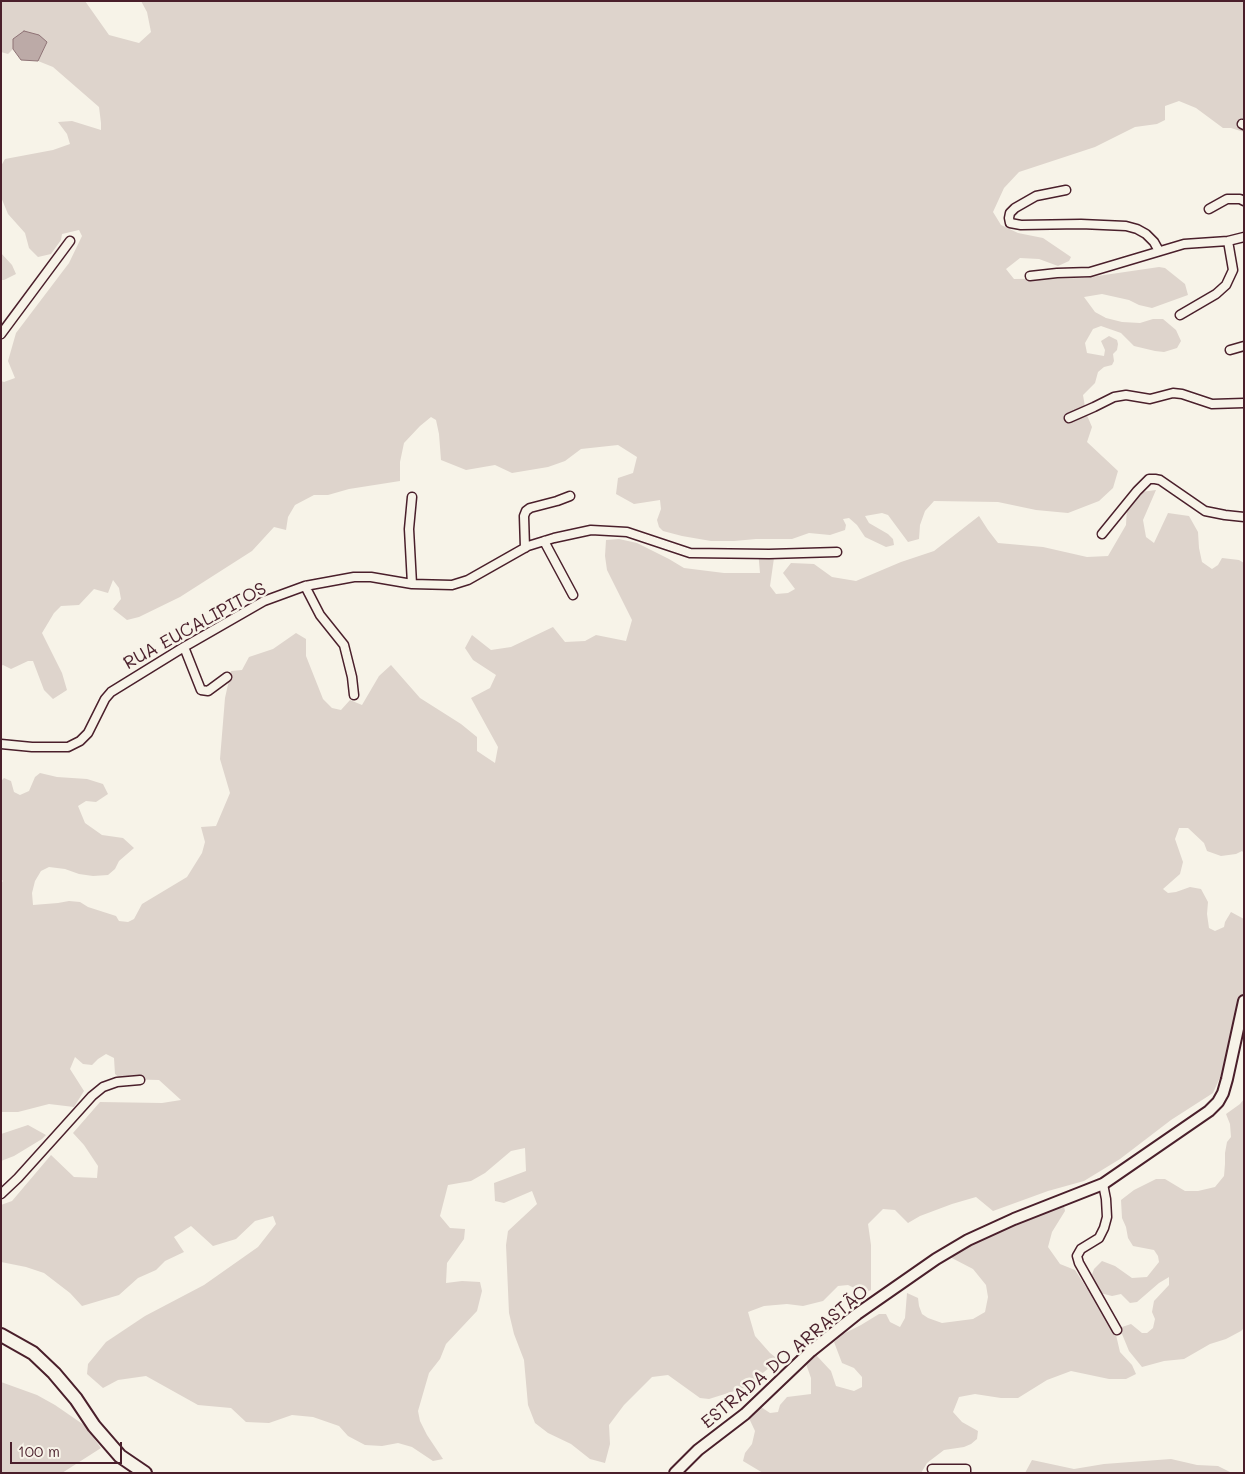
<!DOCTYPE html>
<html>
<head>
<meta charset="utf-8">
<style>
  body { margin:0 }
  #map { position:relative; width:1245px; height:1474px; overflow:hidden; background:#f7f3e8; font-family:Mali,sans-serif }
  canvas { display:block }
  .frame { position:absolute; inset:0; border:2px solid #4a1f2b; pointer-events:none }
  .scale { position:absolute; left:10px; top:1442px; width:112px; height:22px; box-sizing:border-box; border:2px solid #4a1f2b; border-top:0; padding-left:6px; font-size:15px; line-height:18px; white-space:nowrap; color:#4a1f2b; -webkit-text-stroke:4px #f7f3e8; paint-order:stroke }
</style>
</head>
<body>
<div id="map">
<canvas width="1245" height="1474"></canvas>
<div class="frame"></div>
<div class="scale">100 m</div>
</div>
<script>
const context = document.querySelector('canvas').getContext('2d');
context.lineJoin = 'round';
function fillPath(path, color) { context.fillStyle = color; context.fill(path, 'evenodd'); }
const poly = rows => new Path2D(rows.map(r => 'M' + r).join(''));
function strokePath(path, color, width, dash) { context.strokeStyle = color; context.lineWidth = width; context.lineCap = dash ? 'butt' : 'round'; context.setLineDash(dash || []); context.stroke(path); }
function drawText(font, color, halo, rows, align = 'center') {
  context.font = font + ' Mali,sans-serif'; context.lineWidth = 5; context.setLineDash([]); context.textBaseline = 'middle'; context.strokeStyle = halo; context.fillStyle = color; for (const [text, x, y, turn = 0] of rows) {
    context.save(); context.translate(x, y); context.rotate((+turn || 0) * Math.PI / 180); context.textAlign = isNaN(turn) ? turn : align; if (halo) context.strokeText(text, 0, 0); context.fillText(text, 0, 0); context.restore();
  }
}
fillPath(poly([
  [1,1,85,1,109,35,139,43,151,32,147,12,141,1,1244,1,1244,132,1231,128,1223,128,1196,108,1179,101,1165,106,1165,120,1157,124,1135,127,1095,147,1019,172,1004,188,993,212,1001,225,1018,233,1043,238,1071,257,1069,261,1058,266,1039,259,1020,258,1006,269,1014,279,1084,278,1159,267,1165,268,1185,284,1188,295,1152,308,1139,305,1129,300,1102,294,1084,297,1095,312,1106,318,1122,322,1140,323,1153,319,1163,319,1176,330,1181,341,1177,348,1164,352,1155,351,1134,346,1121,333,1101,326,1093,329,1085,343,1087,353,1104,356,1105,350,1101,341,1109,336,1117,340,1118,344,1117,350,1113,354,1114,361,1112,365,1104,367,1098,372,1095,383,1083,395,1086,413,1092,427,1087,442,1118,471,1113,488,1099,501,1068,513,1036,510,998,502,934,501,925,511,920,525,919,539,908,542,888,515,882,513,865,516,869,523,888,534,893,539,894,545,886,547,865,537,857,525,849,518,843,519,846,525,845,530,830,535,809,533,792,539,756,539,734,541,711,541,682,536,663,531,659,527,657,520,661,509,660,500,634,504,616,494,618,478,633,473,637,457,618,445,581,449,565,461,548,467,512,473,495,465,466,470,441,460,439,434,436,420,431,417,420,426,404,443,400,462,400,481,349,489,328,495,314,495,295,505,288,517,286,530,274,527,252,551,180,597,139,617,127,620,113,609,121,599,119,588,113,580,108,593,94,589,79,605,61,606,54,613,42,633,62,673,67,690,53,699,44,690,33,661,28,661,11,669,3,665,1,666,1,381,4,382,15,378,8,361,16,333,69,263,82,236,79,230,62,234,61,240,51,254,38,257,29,248,25,233,8,214,1,197,1,166,5,159,53,150,70,144,67,134,58,122,72,121,101,130,101,123,99,107,53,67,38,61,47,42,13,39,13,49,8,54,1,52],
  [1,253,12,265,16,274,4,280,1,280],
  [1156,490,1143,520,1146,537,1154,543,1168,513,1189,516,1198,532,1199,548,1202,562,1212,569,1218,565,1222,558,1239,560,1244,563,1244,853,1242,851,1236,854,1221,856,1207,851,1204,843,1188,828,1179,828,1175,839,1183,862,1180,874,1163,889,1168,893,1176,892,1190,887,1201,889,1208,902,1207,914,1209,928,1215,931,1224,927,1225,922,1231,912,1244,919,1244,989,1231,1053,1213,1093,1171,1120,1120,1159,1084,1181,1048,1191,993,1211,976,1197,952,1204,920,1216,908,1223,895,1210,883,1209,868,1224,871,1245,871,1290,865,1293,848,1285,838,1286,823,1301,803,1306,787,1304,764,1306,748,1312,755,1336,770,1353,779,1360,744,1388,709,1399,700,1398,668,1375,652,1377,624,1405,609,1425,610,1444,605,1463,590,1459,571,1444,548,1433,535,1423,528,1405,524,1360,514,1334,509,1313,506,1245,508,1231,537,1204,532,1191,504,1203,495,1201,494,1183,526,1171,525,1148,511,1151,485,1173,471,1181,448,1185,440,1216,450,1228,465,1229,464,1239,447,1263,446,1283,462,1281,480,1282,482,1291,477,1311,446,1344,440,1359,429,1373,418,1411,420,1421,427,1435,443,1459,433,1461,412,1447,398,1443,382,1446,365,1445,348,1436,339,1426,313,1417,292,1415,269,1423,246,1422,231,1408,198,1405,146,1376,118,1380,103,1388,87,1374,88,1364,106,1342,145,1316,204,1285,258,1247,276,1224,273,1216,255,1221,236,1239,213,1246,191,1226,174,1237,184,1252,165,1261,156,1270,138,1278,119,1295,82,1306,70,1293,44,1273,26,1267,1,1262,1,1205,12,1201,51,1155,74,1177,97,1178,98,1166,84,1145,73,1133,100,1102,162,1103,181,1100,159,1080,121,1079,115,1074,114,1058,106,1054,98,1059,92,1065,83,1064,75,1057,70,1069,84,1091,74,1107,49,1104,18,1112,1,1112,1,883,3,881,1,879,1,781,4,778,11,781,14,792,20,795,29,791,35,777,40,773,57,777,87,779,103,784,108,794,96,802,86,801,78,806,85,823,102,835,123,838,134,848,119,861,115,869,108,875,93,876,79,874,65,869,49,867,41,871,35,881,32,893,33,905,58,903,69,901,80,902,88,907,116,916,119,921,128,922,134,919,142,904,187,877,202,853,205,842,201,827,216,826,230,793,220,759,225,698,231,671,242,670,249,657,273,649,296,633,306,639,306,656,323,699,332,708,341,710,350,700,362,705,379,676,391,665,420,698,461,724,477,737,477,751,495,763,498,747,471,698,490,688,496,675,473,660,465,648,472,635,491,650,511,647,553,627,565,642,585,641,596,635,626,641,632,620,607,570,605,556,606,540,619,539,637,543,669,559,684,568,724,573,760,573,758,550,771,549,774,558,770,586,776,594,788,593,795,589,783,573,791,563,814,564,832,577,856,581,901,562,934,551,979,516,988,530,998,543,1043,547,1087,557,1108,556,1126,525,1127,507,1141,492],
  [1244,1099,1244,1328,1241,1331,1226,1339,1210,1344,1184,1359,1164,1361,1142,1367,1129,1351,1122,1334,1122,1327,1131,1324,1142,1333,1147,1333,1153,1328,1155,1319,1152,1312,1154,1301,1169,1285,1169,1277,1159,1283,1137,1302,1130,1303,1121,1294,1112,1296,1100,1293,1090,1280,1094,1269,1102,1261,1115,1266,1132,1278,1147,1277,1159,1262,1158,1256,1154,1250,1133,1246,1128,1238,1126,1227,1122,1218,1121,1200,1134,1190,1156,1179,1165,1179,1185,1191,1198,1191,1215,1187,1224,1176,1225,1164,1225,1153,1227,1142,1231,1137,1230,1124,1226,1114,1240,1104],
  [28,1125,46,1135,42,1139,14,1156,1,1161,1,1134],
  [1064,1206,1065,1211,1052,1232,1048,1247,1060,1264,1075,1270,1086,1287,1105,1310,1116,1335,1120,1352,1132,1365,1136,1374,1126,1379,1109,1379,1071,1371,1047,1380,1018,1398,1001,1398,975,1394,959,1397,953,1412,962,1422,978,1431,977,1439,971,1444,964,1447,944,1450,927,1463,921,1473,763,1473,743,1461,745,1453,752,1444,755,1431,748,1416,758,1405,770,1413,778,1412,780,1405,787,1397,811,1394,811,1378,805,1361,816,1355,831,1371,836,1386,854,1391,862,1387,862,1377,854,1368,842,1363,834,1342,843,1334,861,1325,879,1314,886,1314,890,1322,900,1327,905,1318,907,1293,918,1298,919,1306,922,1314,928,1318,942,1323,973,1319,985,1312,988,1297,986,1285,973,1269,948,1256,966,1244,1001,1229],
  [1,1382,37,1395,55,1405,84,1425,101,1448,62,1473,1,1473],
  [1171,1459,1197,1465,1218,1466,1232,1473,1025,1473,1032,1460,1074,1469,1104,1464]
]), '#ded4cc');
const water = poly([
  [24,31,39,35,47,42,38,61,21,60,13,49,13,39,24,31]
]);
fillPath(water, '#bcaaa7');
strokePath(water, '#8e7275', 1);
const minor = poly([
  [1242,124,1244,125],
  [1066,190,1036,196,1015,208,1010,213,1009,218,1010,223,1021,225,1081,224,1126,226,1137,229,1146,234,1154,242,1159,251],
  [1209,209,1227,199,1240,199,1244,201],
  [1030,276,1057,273,1090,272,1184,244,1228,241,1244,237],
  [1180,315,1216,294,1226,285,1233,270,1228,241],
  [1,334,70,241],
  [1230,350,1244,346],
  [1069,418,1094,407,1114,397,1126,395,1150,399,1173,393,1182,394,1212,404,1244,403],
  [1102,534,1137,491,1149,479,1155,479,1160,480,1205,511,1225,515,1244,517],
  [544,541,573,595],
  [525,548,524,516,526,511,530,508,557,501,570,496],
  [412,584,409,529,412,497],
  [305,586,320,615,344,645,352,677,354,695],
  [184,647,201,690,208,691,227,677],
  [1,744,32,747,68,747,80,741,88,733,105,699,111,692,184,647,264,601,305,586,354,577,371,577,412,584,452,585,468,580,528,546,554,538,591,530,627,532,690,553,769,554,837,552],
  [1103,1184,1106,1199,1107,1217,1104,1228,1099,1238,1081,1249,1077,1256,1079,1263,1117,1330],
  [1,1194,18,1178,92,1096,103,1087,117,1082,140,1080],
  [932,1469,966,1469,966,1473]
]);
const tertiary = poly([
  [675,1473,698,1450,745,1414,811,1351,857,1314,936,1259,968,1240,1014,1219,1103,1184,1209,1111,1218,1102,1223,1093,1227,1079,1244,1001]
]);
const primary = poly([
  [1,1335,33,1353,54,1373,76,1399,94,1426,120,1456,145,1473]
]);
strokePath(minor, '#4a1f2b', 11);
strokePath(tertiary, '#4a1f2b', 14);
strokePath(primary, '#4a1f2b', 16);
strokePath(minor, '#f7f3e8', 8);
strokePath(tertiary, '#f7f3e8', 10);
strokePath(primary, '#f7f3e8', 12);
drawText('18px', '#4a1f2b', '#f7f3e8', [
  ["RUA EUCALIPITOS",195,626,-29],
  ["ESTRADA DO ARRASTÃO",785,1357,-40]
]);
</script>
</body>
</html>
